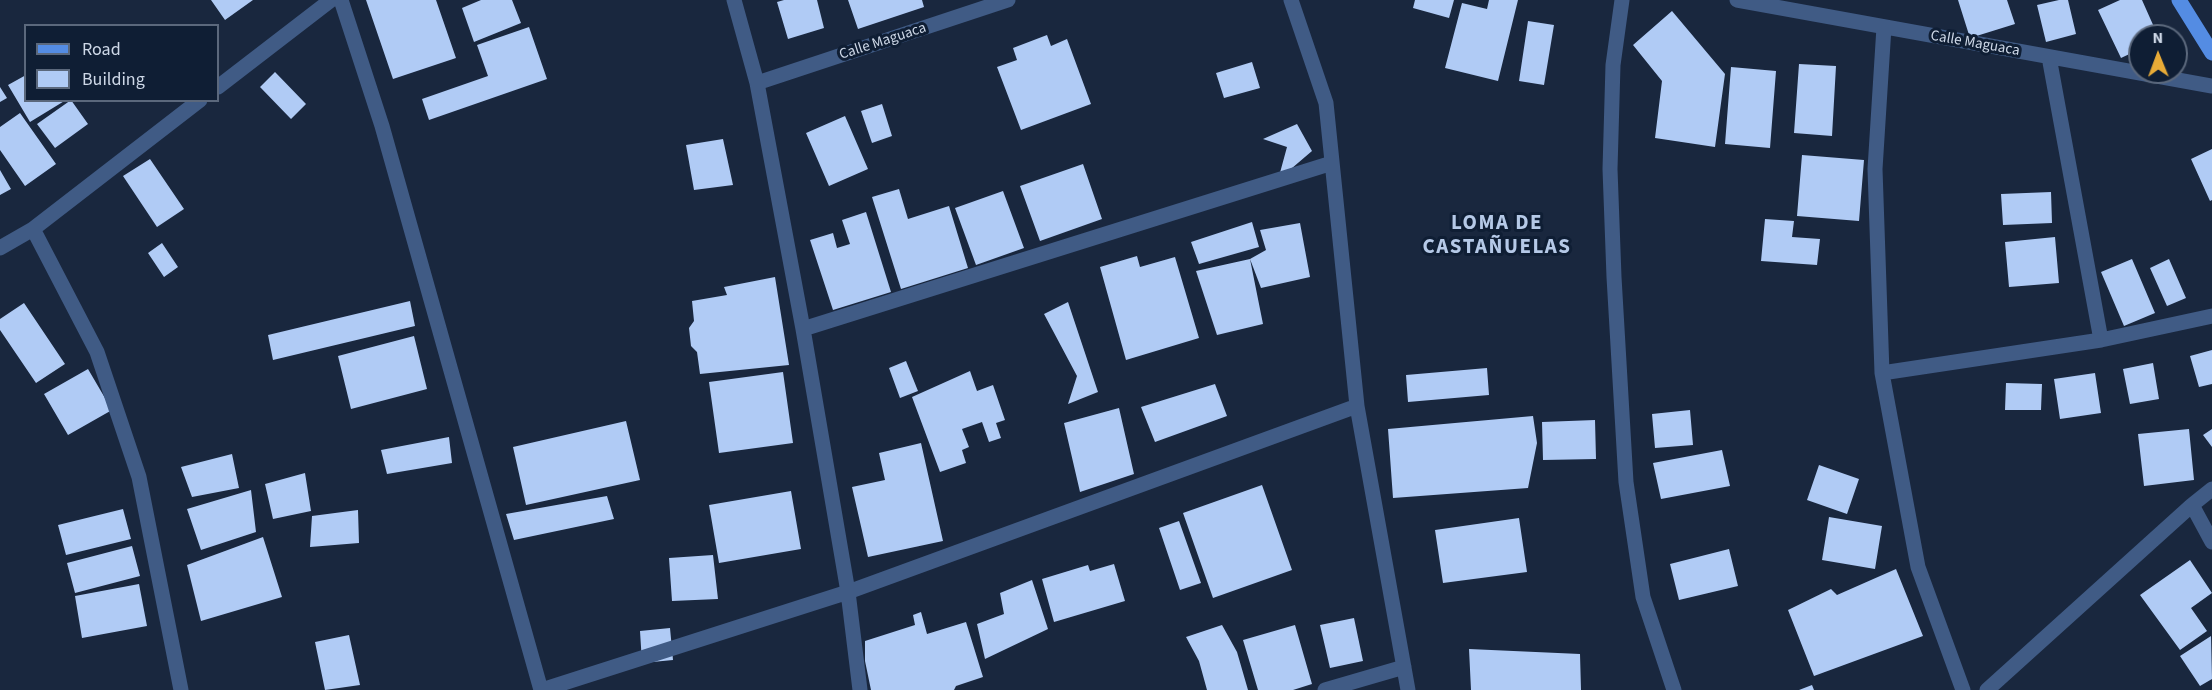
<!DOCTYPE html>
<html>
<head>
<meta charset="utf-8">
<style>
  body { margin:0 }
  #map { position:relative; width:2212px; height:690px; overflow:hidden; background:#19273e; font-family:"Source Sans 3",sans-serif }
  canvas { display:block }
  .legend { position:absolute; left:24px; top:24px; width:195px; height:78px; box-sizing:border-box; background:#0f1e34; border:2px solid #5b687c; margin:0; padding:8px 10px; list-style:none; font-size:18px; color:#ced8e7 }
  .legend li { display:flex; align-items:center; gap:12px; height:30px }
  .legend b { width:30px; border:2px solid #5b687c }
  .north { position:absolute; left:2128px; top:24px; width:60px; height:60px; box-sizing:border-box; background:#0f1e34; border:2px solid #5b687c; border-radius:50%; rotate:359deg; font-size:16px; font-weight:700; line-height:24px; text-align:center; color:#ced8e7 }
  .north::after { content:''; display:block; margin:auto; width:21px; height:27px; background:#e8ab37; clip-path:polygon(50% 0,100% 100%,50% 72%,0 100%) }
</style>
</head>
<body>
<div id="map">
<canvas width="2212" height="690"></canvas>
<ul class="legend">
<li><b style="height:8px;background:#548ce3"></b>Road</li>
<li><b style="height:16px;background:#b0cbf5"></b>Building</li>
</ul>
<div class="north">N</div>
</div>
<script>
const context = document.querySelector('canvas').getContext('2d');
context.lineJoin = 'round';
function fillPath(path, color) { context.fillStyle = color; context.fill(path, 'evenodd'); }
const poly = rows => new Path2D(rows.map(r => 'M' + r).join(''));
function strokePath(path, color, width, dash) { context.strokeStyle = color; context.lineWidth = width; context.lineCap = dash ? 'butt' : 'round'; context.setLineDash(dash || []); context.stroke(path); }
function drawText(font, color, halo, rows, align = 'center') {
  context.font = font + ' "Source Sans 3",sans-serif'; context.lineWidth = 6; context.setLineDash([]); context.textBaseline = 'middle'; context.strokeStyle = halo; context.fillStyle = color; for (const [text, x, y, turn = 0] of rows) {
    context.save(); context.translate(x, y); context.rotate((+turn || 0) * Math.PI / 180); context.textAlign = isNaN(turn) ? turn : align; if (halo) context.strokeText(text, 0, 0); context.fillText(text, 0, 0); context.restore();
  }
}
fillPath(poly([
  [211,0,253,0,225,20],
  [366,0,436,0,456,58,393,79],
  [481,0,512,0,521,23,474,42,462,8],
  [784,0,817,0,824,28,788,39,777,2],
  [848,0,922,0,924,7,858,29],
  [1415,0,1454,0,1449,18,1413,8],
  [1489,0,1518,0,1498,81,1445,68,1462,3,1487,9],
  [1958,0,2007,0,2015,24,1970,38],
  [2059,0,2068,0,2076,34,2046,42,2037,5],
  [2120,0,2142,0,2158,36,2140,36,2140,49,2121,58,2098,10],
  [1672,11,1725,74,1715,147,1655,138,1662,81,1633,45],
  [1528,21,1554,25,1544,85,1519,81],
  [529,27,547,79,429,120,422,99,488,76,477,45],
  [1047,35,1051,46,1067,39,1091,104,1021,130,997,67,1017,60,1013,48],
  [1252,62,1260,88,1224,98,1216,73],
  [1799,64,1836,66,1832,136,1794,133],
  [1731,67,1776,71,1770,148,1725,144],
  [275,72,306,104,291,119,260,87],
  [26,75,26,100,66,100,30,122,8,85],
  [0,87,7,98,0,102],
  [71,100,88,124,55,148,37,124],
  [882,104,892,136,872,143,861,111],
  [20,113,56,164,25,186,0,150,0,127],
  [845,116,868,169,829,186,806,133],
  [1297,124,1312,151,1278,180,1287,147,1263,139],
  [723,139,733,185,694,190,686,145],
  [2212,149,2212,200,2210,201,2191,159],
  [1802,155,1864,160,1859,221,1797,216],
  [150,159,184,209,157,227,123,176],
  [1083,164,1102,219,1040,241,1020,186],
  [0,170,11,189,0,195],
  [899,189,908,219,949,206,968,268,901,289,872,197],
  [1003,191,1024,248,976,265,955,208],
  [2051,192,2052,223,2003,225,2001,194],
  [866,212,891,292,833,310,810,240,833,233,837,248,850,244,842,220],
  [1765,219,1794,221,1792,237,1820,239,1817,265,1761,261],
  [1252,222,1259,247,1199,264,1191,242],
  [1300,223,1310,277,1261,288,1250,259,1263,324,1217,335,1196,271,1250,259,1266,250,1260,230],
  [2055,237,2059,283,2009,287,2005,242],
  [162,243,178,267,164,277,148,253],
  [1137,256,1140,267,1175,257,1199,338,1126,360,1100,267],
  [2132,259,2155,313,2124,326,2101,272],
  [2169,259,2186,298,2167,306,2150,268],
  [775,277,789,365,700,374,697,352,691,346,689,328,694,321,692,301,727,295,724,287],
  [410,301,415,326,273,360,268,335],
  [1068,302,1098,392,1068,404,1077,376,1044,314],
  [24,303,65,364,36,383,0,330,0,319],
  [414,336,427,389,351,409,338,356],
  [2212,350,2212,384,2199,387,2190,356],
  [906,361,918,391,900,398,889,368],
  [2153,363,2159,399,2130,404,2123,369],
  [1487,368,1489,395,1408,402,1406,375],
  [88,369,112,410,68,435,44,394],
  [970,371,977,391,993,385,1005,420,996,423,1001,438,989,442,982,422,962,429,969,447,962,450,966,463,940,472,912,397],
  [783,372,793,443,719,453,709,382],
  [2095,373,2101,413,2060,419,2054,379],
  [2006,383,2042,384,2041,410,2005,410],
  [1215,384,1227,416,1155,442,1141,407],
  [1119,408,1134,474,1080,492,1064,423],
  [1690,410,1693,445,1655,448,1652,414],
  [1533,416,1537,443,1528,488,1393,498,1388,429],
  [1595,420,1596,459,1543,460,1542,422],
  [626,421,640,480,526,505,513,447],
  [2189,429,2194,480,2144,486,2138,434],
  [2212,429,2212,447,2203,435],
  [449,437,452,463,387,474,381,450],
  [921,443,943,541,868,557,852,487,885,480,879,453],
  [1722,450,1730,486,1661,499,1653,463],
  [232,454,239,488,192,497,181,467],
  [1819,465,1859,479,1847,514,1807,500],
  [305,473,311,511,273,519,265,484],
  [1262,485,1292,570,1213,598,1183,513],
  [251,490,256,532,201,550,187,509],
  [791,491,801,549,719,563,709,505],
  [607,496,614,519,514,540,506,514],
  [123,509,131,539,66,555,58,525],
  [358,510,359,543,310,547,312,516],
  [1829,517,1882,526,1875,569,1822,560],
  [1519,518,1527,572,1443,583,1435,530],
  [1179,521,1201,583,1180,590,1159,528],
  [263,537,282,597,201,621,187,565],
  [132,546,140,576,75,593,67,563],
  [1729,549,1738,586,1679,600,1670,564],
  [713,555,718,599,672,601,669,558],
  [2190,560,2212,593,2191,608,2207,631,2180,650,2140,595],
  [1114,564,1125,601,1054,622,1042,579,1088,565,1090,571],
  [1896,569,1923,636,1814,676,1788,610,1831,589,1837,595],
  [1032,580,1048,629,985,659,977,624,1004,614,1000,593],
  [139,584,147,626,82,638,75,596],
  [921,612,927,634,966,622,983,677,956,686,954,690,871,690,865,661,865,641,915,625,913,615],
  [1354,618,1363,661,1330,668,1320,625],
  [1222,625,1237,652,1248,690,1207,690,1199,661,1186,637],
  [1295,625,1312,684,1293,690,1258,690,1243,640],
  [670,628,673,660,642,663,640,631],
  [349,635,360,685,325,690,315,642],
  [2211,636,2212,679,2200,686,2180,656],
  [1469,649,1580,654,1581,690,1471,690],
  [1812,685,1814,690,1799,690]
]), '#b0cbf5');
strokePath(poly([
  [341,0,382,126,541,690],
  [734,0,757,83,803,329,848,592,860,690],
  [1291,0,1326,103,1357,406,1408,690],
  [1622,0,1613,65,1610,169,1614,277,1626,482,1643,597,1674,690],
  [1737,0,2212,86],
  [1884,27,1875,169,1882,373,1918,567,1963,690],
  [2049,57,2101,340],
  [757,83,1008,0],
  [218,87,331,0],
  [33,229,200,100],
  [0,248,33,229,97,352,139,477,181,690],
  [803,329,1332,163],
  [1882,373,2101,340,2212,316],
  [2192,505,2212,542],
  [542,690,848,592,1357,406],
  [1325,690,1404,667],
  [1987,690,2192,505,2212,489]
]), '#405b85', 15);
strokePath(poly([
  [2179,0,2212,53]
]), '#548ce3', 15);
drawText('15px', '#ced8e7', '#0f1e34', [
  ["Calle Maguaca",883,42,-18],
  ["Calle Maguaca",1975,44,10]
]);
context.letterSpacing = '1.5px';
drawText('bold 21px', '#b5c9e7', '#0f1e34', [
  ["LOMA DE",1497,224],
  ["CASTAÑUELAS",1497,248]
]);
context.letterSpacing = '0px';
</script>
</body>
</html>
